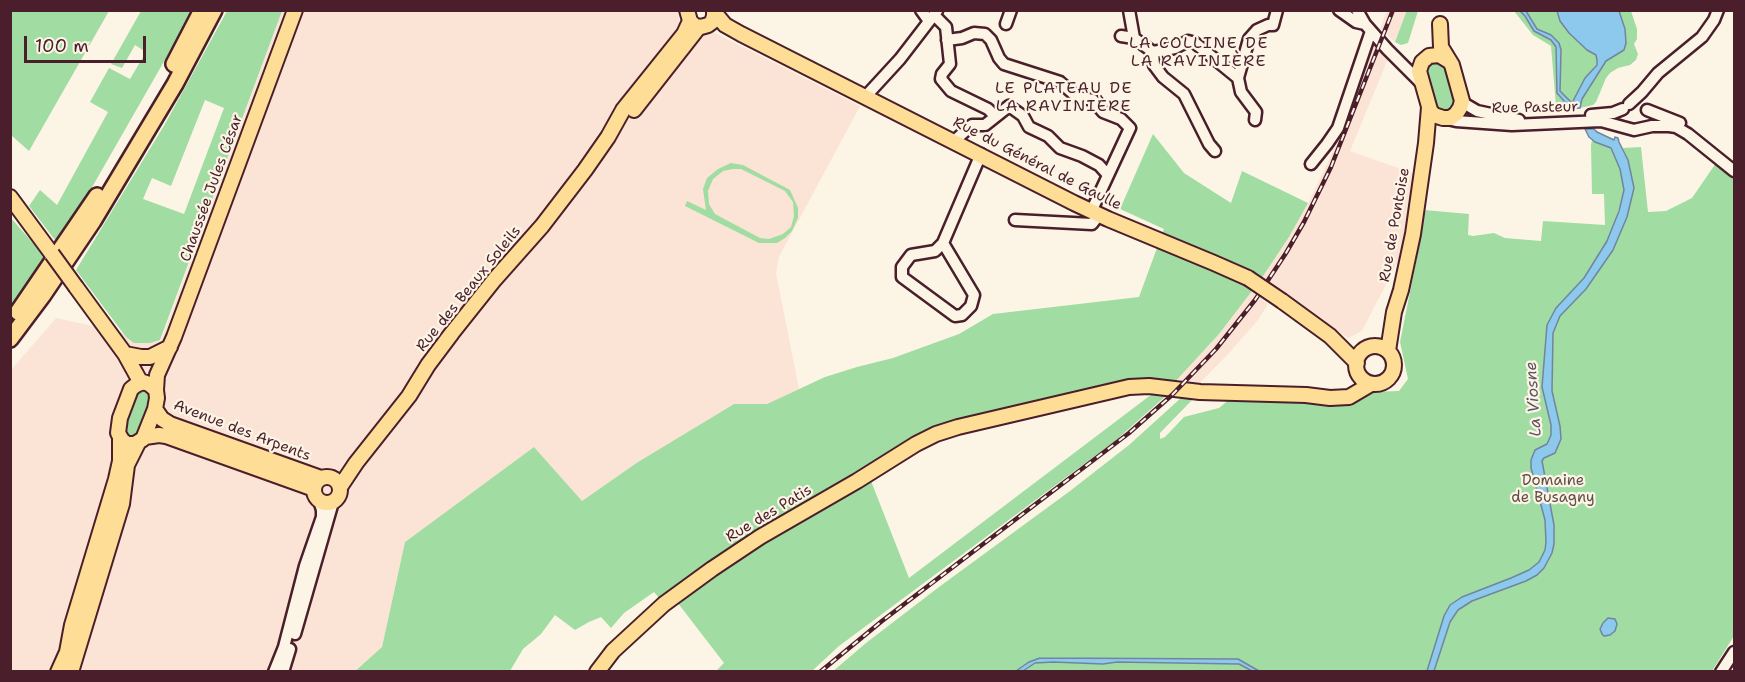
<!DOCTYPE html>
<html>
<head>
<meta charset="utf-8">
<style>
  body { margin:0 }
  #map { position:relative; width:1745px; height:682px; overflow:hidden; background:#fcf5e5; font-family:"Shantell Sans",sans-serif }
  canvas { display:block }
  .frame { position:absolute; inset:0; border:12px solid #4a1f2b; pointer-events:none }
  .scale { position:absolute; left:24px; top:36px; width:122px; height:27px; box-sizing:border-box; border:3px solid #4a1f2b; border-top:0; padding-left:8px; font-size:18px; line-height:21px; white-space:nowrap; color:#4a1f2b; -webkit-text-stroke:4px #fcf5e5; paint-order:stroke }
</style>
</head>
<body>
<div id="map">
<canvas width="1745" height="682"></canvas>
<div class="frame"></div>
<div class="scale">100 m</div>
</div>
<script>
const context = document.querySelector('canvas').getContext('2d');
context.lineJoin = 'round';
function fillPath(path, color) { context.fillStyle = color; context.fill(path, 'evenodd'); }
const poly = rows => new Path2D(rows.map(r => 'M' + r).join(''));
function strokePath(path, color, width, dash) { context.strokeStyle = color; context.lineWidth = width; context.lineCap = dash ? 'butt' : 'round'; context.setLineDash(dash || []); context.stroke(path); }
function drawText(font, color, halo, rows, align = 'center') {
  context.font = font + ' "Shantell Sans",sans-serif'; context.lineWidth = 4.5; context.setLineDash([]); context.textBaseline = 'middle'; context.strokeStyle = halo; context.fillStyle = color; for (const [text, x, y, turn = 0] of rows) {
    context.save(); context.translate(x, y); context.rotate((+turn || 0) * Math.PI / 180); context.textAlign = isNaN(turn) ? turn : align; if (halo) context.strokeText(text, 0, 0); context.fillText(text, 0, 0); context.restore();
  }
}
fillPath(poly([
  [282,11,680,11,678,15,680,23,702,37,709,30,860,106,779,257,776,273,799,389,767,404,734,404,638,462,582,501,534,447,405,542,382,647,354,671,11,672,11,370,56,318,161,341],
  [1387,11,1407,11,1395,42,1380,29],
  [1375,44,1388,59,1350,151,1415,174,1399,259,1362,331,1348,338,1261,279,1289,237,1308,203,1328,162],
  [1251,291,1268,304,1258,320,1231,351,1198,385,1177,380,1219,334]
]), '#fbe4d5');
fillPath(poly([
  [11,10,109,11,29,151,11,135],
  [1407,10,1418,11,1408,43,1401,45,1395,42],
  [141,11,191,11,170,51,91,189,59,237,55,240,29,206,40,190,57,205,108,112,90,102,109,68,130,79,146,52,135,45,122,68,111,64],
  [227,11,282,11,160,340,150,343,134,343,126,337,76,270,165,124],
  [205,100,224,108,184,214,143,199,152,178,171,186],
  [1514,11,1520,11,1525,16,1534,31,1551,40,1556,47,1557,90,1558,95,1571,109,1556,106,1551,46,1533,35],
  [1526,11,1557,11,1557,14,1587,50,1596,55,1597,64,1585,78,1572,103,1560,91,1561,50,1559,43,1551,35,1537,29],
  [1619,11,1631,11,1637,29,1637,39,1634,44,1638,54,1636,60,1630,65,1618,68,1610,73,1606,78,1596,102,1593,105,1580,108,1582,99,1606,61,1610,57,1615,56,1626,43,1625,29],
  [1438,61,1445,65,1455,101,1453,108,1446,112,1437,110,1425,74,1427,67,1430,63],
  [1153,134,1184,173,1231,203,1242,171,1308,203,1289,237,1261,279,1219,334,1174,383,1155,378,1121,380,941,424,925,431,660,599,654,592,624,613,611,628,601,617,589,622,575,630,555,615,541,634,523,649,510,671,354,672,382,647,405,542,534,447,582,501,638,462,734,404,767,404,825,377,857,367,893,358,959,334,993,314,1139,297,1164,229,1120,209],
  [1592,140,1611,148,1620,169,1624,190,1614,226,1624,226,1628,160,1623,148,1641,147,1648,212,1666,211,1692,198,1716,163,1734,178,1734,636,1712,671,832,672,866,643,939,587,1070,491,1129,445,1182,397,1193,399,1160,433,1160,439,1165,437,1184,417,1219,408,1231,398,1258,401,1305,401,1336,405,1355,400,1370,392,1399,391,1408,379,1400,342,1421,237,1424,210,1469,214,1468,235,1473,236,1494,233,1505,238,1541,241,1543,221,1605,225,1604,194,1592,194,1591,145],
  [731,163,743,165,790,190,798,208,798,218,792,231,785,238,777,243,759,243,685,206,687,201,706,210,703,189,707,178,718,169],
  [733,169,741,169,785,191,793,202,794,216,791,227,783,234,769,239,760,238,715,214,709,204,708,191,713,179,723,171],
  [11,218,46,258,11,309],
  [143,389,148,390,150,394,146,414,137,435,134,438,130,437,125,432,127,418,136,394],
  [1156,391,1168,394,1115,441,839,646,812,671,716,671,724,663,677,602,757,548,871,481,909,578]
]), '#a1dca2');
const water = poly([
  [1520,11,1526,11,1537,29,1551,35,1559,43,1561,50,1560,91,1572,103,1585,78,1597,65,1597,60,1596,55,1587,50,1569,33,1560,21,1557,11,1619,11,1625,29,1626,43,1624,50,1606,61,1582,99,1580,108,1571,109,1557,93,1556,47,1551,40,1534,31,1525,16,1520,11],
  [1585,129,1594,129,1597,132,1614,140,1615,137,1618,138,1619,142,1628,160,1634,188,1627,217,1613,250,1586,289,1560,316,1553,333,1552,391,1560,426,1561,439,1555,453,1544,458,1542,461,1554,525,1554,544,1552,553,1544,568,1537,575,1526,581,1472,601,1458,610,1450,622,1434,671,1427,671,1444,616,1450,605,1462,597,1511,578,1529,570,1539,562,1545,550,1546,542,1545,520,1531,468,1531,460,1535,450,1547,444,1551,435,1551,425,1542,387,1547,325,1556,308,1584,278,1607,241,1619,211,1624,190,1620,169,1611,148,1595,142,1589,137,1585,129],
  [1608,618,1615,619,1617,624,1615,631,1610,635,1604,636,1602,634,1600,629,1603,623,1608,618],
  [1040,658,1238,659,1259,671,1252,671,1239,664,1117,662,1103,664,1053,662,1035,663,1023,671,1016,671,1029,662,1040,658]
]);
fillPath(water, '#8cc9ed');
strokePath(water, '#72859f', 1.5);
const minor = poly([
  [921,10,929,21],
  [1129,10,1134,38],
  [1339,10,1356,22,1365,24],
  [1357,10,1365,24,1387,49,1421,83],
  [934,15,946,27,950,64,942,74,941,79,951,91,988,109,995,116],
  [1006,24,1011,10],
  [1121,36,1134,38,1153,52,1175,48,1188,41,1195,43,1238,78,1249,39,1257,30,1268,25,1273,25,1277,10],
  [947,40,962,38,974,33,985,34,991,40,999,58,1004,64,1060,82,1077,97,1093,100,1103,112,1121,119,1130,128,1091,212],
  [1153,52,1154,65,1163,77,1184,94,1209,144,1215,151],
  [1238,78,1241,92,1256,112,1255,120],
  [866,96,900,59,937,11],
  [1462,99,1465,104,1477,111,1519,120],
  [1629,104,1642,92,1658,73,1702,37,1714,20,1718,10],
  [1647,110,1680,123],
  [1591,115,1613,113,1623,109],
  [1443,118,1456,121,1512,125,1601,121,1634,130,1652,126,1669,126,1676,127,1688,134,1734,171],
  [953,142,972,125,985,125,1009,106,1023,116,1029,127,1048,136,1060,148,1082,156,1099,165,1108,175],
  [1311,164,1327,144,1338,128,1371,31],
  [1015,220,1092,224,1099,215],
  [943,243,935,251,911,255,902,267,902,277,955,316,962,315,971,306,974,295,943,243,981,154],
  [295,634,333,502],
  [274,672,284,647,305,566,322,517,322,510,319,500],
  [283,672,290,649],
  [1721,672,1734,652]
]);
const major = poly([
  [687,10,690,21,695,26,701,27,708,25,712,22,714,16,714,10],
  [715,13,725,25,741,34,1074,203,1108,219,1214,263,1248,278],
  [1440,24,1441,47,1452,65,1462,101,1460,108,1456,114,1450,118,1443,118,1434,115,1430,110,1419,71,1422,62,1429,56,1439,55,1449,61],
  [634,110,699,27],
  [10,197,52,254],
  [76,287,125,354,141,383],
  [1282,301,1330,336,1357,363],
  '1356 365a19 19 0 1 1 38 0a19 19 0 1 1-38 0Z',
  [1388,351,1394,312,1401,290,1413,234,1426,143,1429,107],
  [125,354,141,357,150,357,170,347],
  [143,382,149,384,156,390,157,398,155,409,143,439,135,444,127,444,122,440,118,433,120,418,131,389,136,385,143,382],
  [156,390,157,375,174,337,295,10],
  [155,409,162,419,170,424,321,478],
  [145,437,159,435,166,436,314,489],
  '314 490a13 13 0 1 1 26 0a13 13 0 1 1-26 0Z',
  [340,487,356,463,409,396,428,365,452,333,495,279,542,226,585,170,608,137,623,110,684,34,690,21],
  [58,672,67,652,72,625,116,479,120,461,120,438],
  [71,672,122,504,127,465,138,443],
  [597,672,613,651,664,604,712,569,760,537,857,481,916,444,936,434,958,427,1129,387,1149,386,1200,392,1306,395,1330,398,1349,397,1371,384]
]);
const highway = poly([
  [174,64,202,10],
  [18,312,97,196],
  [10,339,43,295,93,221,175,84,214,10]
]);
strokePath(minor, '#4a1f2b', 15);
strokePath(major, '#4a1f2b', 18);
strokePath(highway, '#4a1f2b', 20);
strokePath(minor, '#fcf5e5', 10);
strokePath(major, '#fedd96', 14);
strokePath(highway, '#fedd96', 15);
const rail = poly([
  [820,672,882,621,1129,433,1172,395,1216,349,1255,300,1286,253,1304,222,1331,167,1393,10]
]);
strokePath(rail, '#4a1f2b', 4.5);
strokePath(rail, '#fcf5e5', 2, [7]);
const majorBridge = poly([
  [52,254,76,287],
  [1248,278,1282,301]
]);
strokePath(majorBridge, '#4a1f2b', 18, []);
strokePath(majorBridge, '#fedd96', 14);
drawText('15px', '#4a1f2b', '#fcf5e5', [
  ["Rue Pasteur",1535,108,-1],
  ["Rue du Général de Gaulle",1037,164,27],
  ["Chaussée Jules César",212,188,-70],
  ["Rue de Pontoise",1395,225,-80],
  ["Rue des Beaux Soleils",469,289,-51],
  ["Avenue des Arpents",242,431,21],
  ["Rue des Patis",769,514,-31]
]);
drawText('15px', '#604e49', '#fcf5e5', [
  ["Domaine",1553,481],
  ["de Busagny",1553,498]
]);
context.letterSpacing = '1.5px';
drawText('16px', '#4a1f2b', '#fcf5e5', [
  ["LA COLLINE DE",1199,44],
  ["LA RAVINIÈRE",1199,62],
  ["LE PLATEAU DE",1064,89],
  ["LA RAVINIÈRE",1064,107]
]);
context.letterSpacing = '0px';
drawText('italic 16px', '#5e5265', '#fcf5e5', [
  ["La Viosne",1534,399,-94]
]);
</script>
</body>
</html>
